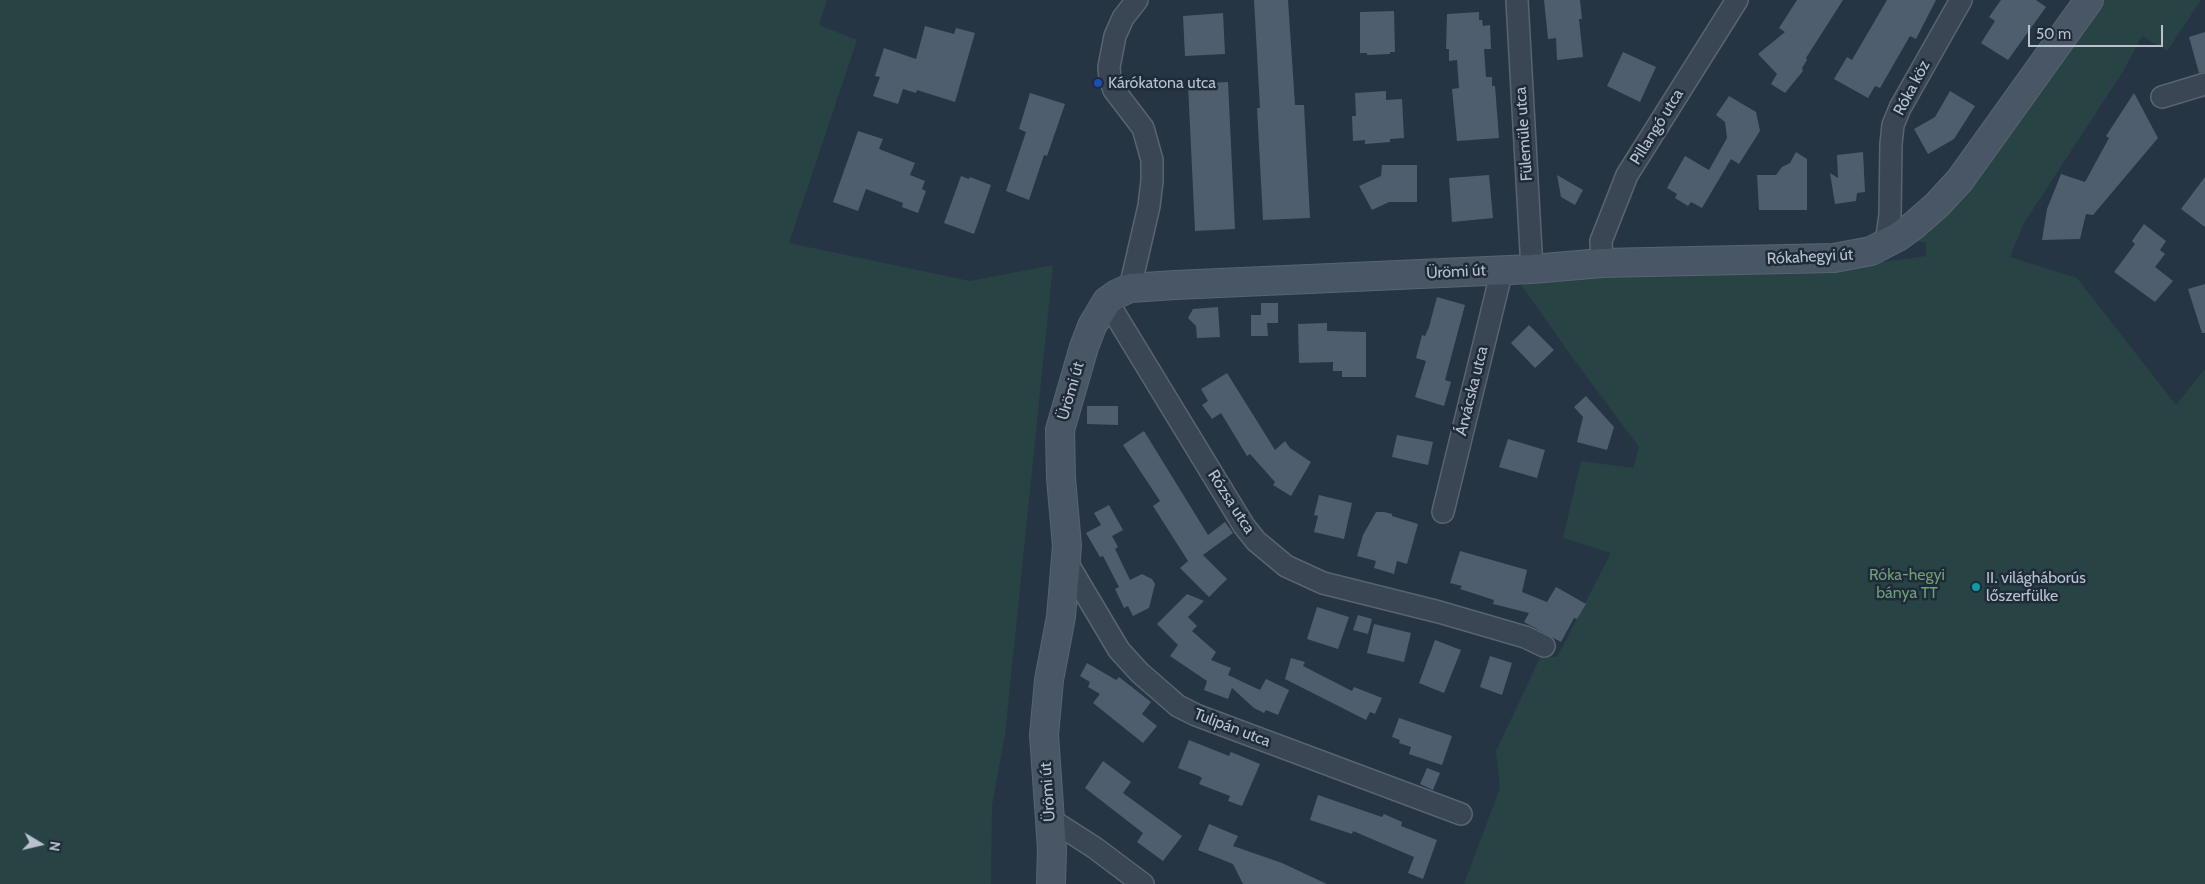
<!DOCTYPE html>
<html>
<head>
<meta charset="utf-8">
<style>
  body { margin:0 }
  #map { position:relative; width:2205px; height:884px; overflow:hidden; background:#263544; font-family:Cabin,sans-serif }
  canvas { display:block }
  .north { position:absolute; left:15px; top:819px; width:50px; height:50px; -webkit-text-stroke:4px #1f2b39; paint-order:stroke; rotate:99deg; font-size:14px; font-weight:700; line-height:20px; text-align:center; color:#b8c1cd }
  .north::after { content:''; display:block; margin:auto; width:18px; height:22px; background:#b8c1cd; clip-path:polygon(50% 0,100% 100%,50% 72%,0 100%) }
  .scale { position:absolute; left:2028px; top:25px; width:135px; height:22px; box-sizing:border-box; border:2px solid #b8c1cd; border-top:0; padding-left:6px; font-size:15px; line-height:18px; white-space:nowrap; color:#b8c1cd; -webkit-text-stroke:4px #1f2b39; paint-order:stroke }
</style>
</head>
<body>
<div id="map">
<canvas width="2205" height="884"></canvas>
<div class="north">N</div>
<div class="scale">50 m</div>
</div>
<script>
const context = document.querySelector('canvas').getContext('2d');
context.lineJoin = 'round';
function fillPath(path, color) { context.fillStyle = color; context.fill(path, 'evenodd'); }
const poly = rows => new Path2D(rows.map(r => 'M' + r).join(''));
function strokePath(path, color, width, dash) { context.strokeStyle = color; context.lineWidth = width; context.lineCap = dash ? 'butt' : 'round'; context.setLineDash(dash || []); context.stroke(path); }
function drawText(font, color, halo, rows, align = 'center') {
  context.font = font + ' Cabin,sans-serif'; context.lineWidth = 5; context.setLineDash([]); context.textBaseline = 'middle'; context.strokeStyle = halo; context.fillStyle = color; for (const [text, x, y, turn = 0] of rows) {
    context.save(); context.translate(x, y); context.rotate((+turn || 0) * Math.PI / 180); context.textAlign = isNaN(turn) ? turn : align; if (halo) context.strokeText(text, 0, 0); context.fillText(text, 0, 0); context.restore();
  }
}
fillPath(poly([
  [0,0,827,0,819,25,857,40,789,243,970,281,1053,265,1005,735,992,805,991,884,0,884],
  [2080,0,2201,0,2167,51,2142,36,2122,73,2024,223,2010,257,2077,278,2176,405,2205,369,2205,884,1464,884,1500,788,1496,751,1541,656,1557,657,1611,553,1563,538,1581,461,1633,468,1639,447,1572,357,1521,285,1560,277,1876,263,1926,256,1926,243,1917,241,1917,235,1943,214,1984,172]
]), '#284344');
fillPath(poly([
  [1254,0,1288,0,1295,105,1304,105,1310,218,1263,220,1257,108,1260,108],
  [1544,0,1580,0,1582,19,1579,19,1583,57,1557,60,1556,38,1548,39],
  [1797,0,1843,0,1806,58,1807,60,1802,68,1803,71,1785,93,1771,84,1777,74,1758,54,1785,32,1779,28],
  [1887,0,1936,0,1916,39,1910,36,1880,88,1875,86,1868,98,1834,79,1847,57,1852,60],
  [2001,0,2036,0,2046,7,2008,60,1981,43,1995,21,1989,17],
  [1394,11,1395,52,1390,52,1390,54,1367,55,1367,53,1360,53,1360,12],
  [1479,12,1479,20,1482,20,1483,26,1490,25,1491,49,1484,49,1486,77,1492,77,1492,86,1495,86,1499,138,1457,141,1452,89,1459,88,1457,60,1449,61,1449,49,1446,49,1447,14],
  [1223,13,1225,54,1185,56,1183,16],
  [925,26,954,34,956,28,975,33,955,102,917,90,916,93,903,89,898,104,873,96,880,77,875,76,884,48,916,59],
  [2205,32,2205,72,2199,73,2189,37],
  [1623,52,1656,67,1640,102,1607,86],
  [1228,82,1235,229,1195,231,1188,84],
  [1386,91,1386,100,1402,99,1404,138,1390,139,1390,142,1365,144,1365,140,1353,141,1352,116,1356,116,1355,93],
  [1950,91,1975,106,1954,139,1928,154,1914,129,1935,117],
  [1030,93,1065,104,1047,156,1044,155,1029,200,1006,191,1026,132,1019,129],
  [2134,93,2158,138,2093,215,2086,214,2080,239,2042,240,2047,209,2061,174,2085,182,2109,138,2106,136],
  [1729,96,1756,112,1760,131,1739,164,1731,159,1702,208,1691,202,1688,206,1675,198,1677,194,1667,188,1685,156,1709,170,1727,138,1725,122,1716,115],
  [858,131,883,139,879,149,915,163,910,175,925,181,922,189,926,191,918,213,902,207,903,203,866,189,858,211,833,202],
  [1796,152,1807,159,1807,210,1759,210,1757,175,1776,175,1782,167,1790,163],
  [1863,152,1865,192,1857,193,1856,201,1835,204,1830,173,1838,178,1837,155],
  [1382,165,1417,165,1417,202,1389,202,1372,210,1359,186,1381,176],
  [1489,175,1493,218,1452,222,1449,178],
  [1557,175,1583,190,1575,205,1561,197],
  [961,176,969,179,970,177,991,185,974,234,944,223],
  [2205,177,2205,227,2181,209],
  [2144,224,2166,241,2160,250,2165,254,2155,267,2173,281,2155,302,2114,272,2135,244,2132,241],
  [2205,284,2205,333,2202,333,2188,289],
  [1437,297,1465,305,1445,380,1451,382,1444,406,1415,397,1426,361,1416,358,1422,335,1425,336,1429,327],
  [1261,303,1278,303,1278,323,1267,323,1268,336,1251,336,1251,315,1261,315],
  [1218,307,1220,337,1197,338,1196,326,1188,318,1193,309],
  [1327,323,1327,331,1366,332,1366,377,1342,377,1342,371,1333,371,1333,362,1299,363,1298,324],
  [1529,325,1554,350,1535,368,1511,343],
  [1227,373,1275,450,1285,441,1290,448,1311,462,1291,496,1273,485,1275,482,1250,454,1247,456,1221,413,1212,419,1202,405,1208,401,1201,389],
  [1586,396,1614,427,1607,450,1577,442,1583,417,1574,407],
  [1087,406,1118,406,1118,425,1087,424],
  [1144,431,1208,535,1225,522,1233,533,1203,555,1227,579,1209,597,1180,568,1188,561,1153,506,1160,501,1123,445],
  [1397,435,1433,442,1428,465,1392,457],
  [1508,439,1545,450,1537,478,1499,467],
  [1319,495,1352,503,1344,539,1314,532,1318,516,1314,515],
  [1109,505,1123,530,1112,536,1118,547,1115,549,1130,580,1142,574,1152,579,1155,584,1149,608,1133,616,1128,606,1124,608,1115,589,1119,587,1103,556,1100,557,1086,533,1101,525,1094,513],
  [1376,512,1384,512,1392,514,1392,516,1418,524,1407,564,1397,561,1394,574,1374,568,1376,561,1357,556,1363,535],
  [1460,551,1527,570,1522,592,1547,602,1556,587,1586,604,1577,619,1574,618,1561,642,1524,622,1529,613,1493,604,1494,600,1460,589,1462,586,1450,583],
  [1187,594,1204,601,1188,617,1197,626,1192,631,1216,652,1211,660,1231,668,1228,675,1260,690,1266,679,1289,690,1278,715,1266,710,1264,713,1254,708,1232,688,1228,699,1204,690,1207,681,1170,656,1178,645,1157,624],
  [1317,607,1349,617,1338,649,1307,639],
  [1358,615,1372,619,1368,634,1353,630],
  [1374,624,1411,633,1404,662,1367,653],
  [1435,640,1461,650,1444,693,1419,683],
  [1490,656,1512,663,1502,695,1480,687],
  [1291,658,1305,662,1303,666,1352,691,1354,687,1382,698,1375,714,1370,712,1366,720,1285,679],
  [1087,663,1116,680,1119,677,1151,702,1142,714,1157,726,1143,743,1093,703,1100,694,1088,687,1090,682,1080,676],
  [1399,718,1452,736,1442,765,1409,754,1411,747,1399,743,1400,740,1392,737],
  [1189,740,1229,756,1231,752,1260,764,1242,806,1228,801,1230,796,1199,784,1202,778,1199,776,1178,768],
  [1103,761,1131,782,1123,793,1182,836,1163,861,1137,842,1143,833,1085,788],
  [1427,768,1440,773,1433,790,1420,784],
  [1318,795,1382,817,1384,814,1402,822,1401,826,1437,840,1423,879,1408,873,1414,857,1353,831,1352,834,1310,820],
  [1209,824,1238,836,1233,846,1282,863,1327,884,1243,884,1233,864,1198,850]
]), '#4f5e6f');
const street = poly([
  [1517,0,1532,269],
  [2162,97,2205,84],
  [1886,244,1890,215,1891,144,1893,125,1900,108,1961,0],
  [1602,263,1601,241,1627,175,1737,0],
  [1130,288,1149,206,1152,181,1152,160,1143,128,1114,90,1110,79,1109,67,1115,36,1123,18,1137,0],
  [1107,301,1244,526,1256,541,1286,566,1323,583,1439,612,1525,637,1544,646],
  [1443,512,1502,270],
  [1066,561,1119,650,1140,673,1178,706,1196,715,1461,814],
  [1050,819,1095,848,1143,884]
]);
const secondary = poly([
  [1051,884,1052,849,1044,735,1049,680,1061,617,1067,546,1061,478,1060,430,1084,347,1092,326,1107,301,1117,294,1130,288,1175,285,1532,269,1602,263,1834,258,1871,251,1898,237,1913,226,1937,205,1960,180,2089,0]
]);
strokePath(street, '#596470', 24);
strokePath(secondary, '#596470', 30);
strokePath(street, '#3a4653', 21);
strokePath(secondary, '#485666', 28);
for (const [x, y, r, color] of [
  [1098,83,5,"#1a4fb4"],
  [1976,587,5,"#0f9aa8"]
]) { const dot = new Path2D(); dot.arc(x, y, r, 0, 2 * Math.PI); context.fillStyle = color; context.fill(dot); strokePath(dot, '#1f2b39', 2); }
drawText('16px', '#b8c1cd', '#1f2b39', [
  ["Kárókatona utca",1108,83],
  ["II. világháborús",1986,578],
  ["lőszerfülke",1986,596]
], 'left');
drawText('16px', '#b8c1cd', '#1f2b39', [
  ["Róka köz",1912,88,-62],
  ["Pillangó utca",1657,127,-58],
  ["Fülemüle utca",1524,134,-94],
  ["Rókahegyi út",1810,257,-3],
  ["Ürömi út",1456,272,-3],
  ["Ürömi út",1071,391,-74],
  ["Árvácska utca",1472,391,-76],
  ["Rózsa utca",1231,502,57],
  ["Tulipán utca",1232,728,21],
  ["Ürömi út",1048,792,-94]
]);
drawText('16px', '#6e9f75', '#1f2b39', [
  ["Róka-hegyi",1907,575],
  ["bánya TT",1907,593]
]);
</script>
</body>
</html>
